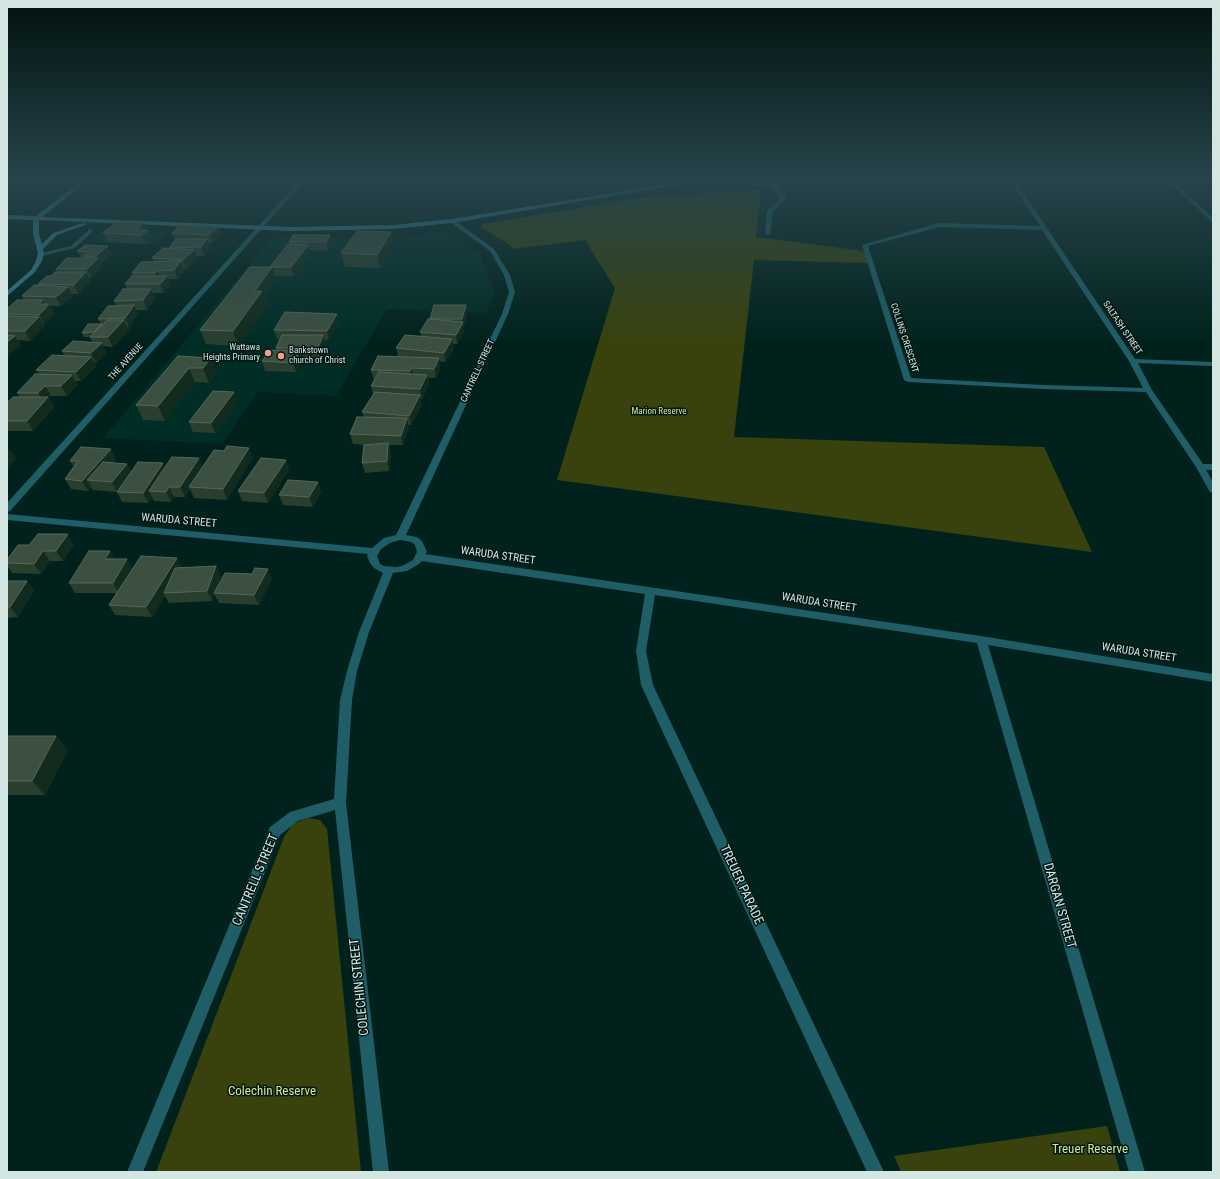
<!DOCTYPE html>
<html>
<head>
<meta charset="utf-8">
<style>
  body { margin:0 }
  #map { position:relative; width:1220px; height:1179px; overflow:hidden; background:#01221c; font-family:"Roboto Condensed",sans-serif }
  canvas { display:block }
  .frame { position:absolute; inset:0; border:8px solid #d4e6e1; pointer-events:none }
</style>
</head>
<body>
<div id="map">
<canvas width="1220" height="1179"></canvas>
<div class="frame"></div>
</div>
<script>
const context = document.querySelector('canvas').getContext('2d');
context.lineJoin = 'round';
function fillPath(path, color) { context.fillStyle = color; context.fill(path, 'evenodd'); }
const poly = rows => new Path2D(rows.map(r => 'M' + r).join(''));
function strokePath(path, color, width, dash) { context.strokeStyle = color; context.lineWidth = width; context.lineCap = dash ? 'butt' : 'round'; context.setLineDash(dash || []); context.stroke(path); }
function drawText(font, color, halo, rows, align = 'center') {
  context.font = font + ' "Roboto Condensed",sans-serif'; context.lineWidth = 3; context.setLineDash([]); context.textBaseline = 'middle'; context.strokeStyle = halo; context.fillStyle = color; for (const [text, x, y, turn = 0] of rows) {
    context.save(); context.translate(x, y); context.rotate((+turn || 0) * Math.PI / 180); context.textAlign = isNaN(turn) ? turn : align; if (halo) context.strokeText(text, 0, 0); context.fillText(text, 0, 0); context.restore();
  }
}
fillPath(poly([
  [111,229,168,232,155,244,89,242,100,232],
  [437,232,448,233,480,255,495,291,486,313,387,309,336,396,257,392,222,444,103,438,271,239,281,237,388,240]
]), '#002d26');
fillPath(poly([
  [761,189,756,237,864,251,868,263,754,260,734,437,1044,447,1092,552,557,480,615,288,585,240,513,249,510,245,481,227,483,224,639,198],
  [309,818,320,820,327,829,361,1172,156,1172,284,837,293,824],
  [1107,1126,1120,1172,901,1172,894,1156]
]), '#39420c');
fillPath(poly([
  [808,179,832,179,776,185,785,195,785,200,773,211,770,234,765,235,767,211,779,200,779,195,770,185,757,187,754,185,755,184,808,179],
  [90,229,93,231,92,232,75,248,41,256,38,254,71,246,90,229]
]), '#1f5e67');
fillPath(poly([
  [301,179,306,179,10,511,7,512,7,503,301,179],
  [1009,179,1014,179,1135,359,1213,362,1213,366,1138,363,1152,390,1203,464,1213,464,1213,470,1206,470,1213,482,1213,493,1210,492,1196,467,1146,392,1043,389,908,382,904,380,862,245,939,223,1040,226,1009,179],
  [939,227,1042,230,1129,361,1143,388,1043,385,911,378,868,246,939,227],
  [1166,179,1171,179,1213,218,1213,223,1166,179],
  [450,220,454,220,494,249,510,275,515,292,508,314,406,535,417,537,422,541,427,552,425,554,981,636,1213,674,1213,682,988,645,1145,1172,1129,1172,977,643,655,595,646,651,653,685,884,1172,867,1172,641,685,636,651,645,594,422,561,419,564,407,571,393,573,369,632,357,671,352,700,346,803,389,1172,373,1172,335,810,298,821,280,835,143,1172,127,1172,270,827,290,812,334,799,340,700,347,671,359,632,383,573,374,568,370,563,367,556,368,554,7,520,7,514,372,548,384,538,396,535,502,314,509,292,504,275,490,251,450,222,450,220],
  [400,540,411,542,415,545,417,552,413,560,402,566,396,567,384,566,380,564,377,556,381,549,390,543,400,540]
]), '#1f5e67');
fillPath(poly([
  [84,179,90,179,42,217,291,227,393,225,452,219,698,179,711,179,452,223,393,229,291,231,39,220,39,234,42,244,53,233,83,223,88,224,57,235,43,249,44,253,42,261,35,272,7,296,7,291,31,270,36,261,38,253,33,234,33,220,7,219,7,215,36,216,84,179]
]), '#32818d');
fillPath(poly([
  [218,227,221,235,212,243,209,243,210,247,204,256,196,256,197,258,187,269,184,268,184,270,178,279,168,279,170,285,163,293,153,293,155,298,147,310,136,310,138,314,129,327,128,327,129,330,113,347,103,346,106,353,96,363,94,362,96,366,81,381,75,381,77,385,67,396,51,396,49,398,54,407,33,431,7,431,7,403,20,397,17,393,39,374,36,370,64,355,62,351,93,343,90,337,84,337,82,333,101,324,98,319,116,305,114,301,127,289,125,284,133,276,132,273,154,261,152,258,170,248,169,248,175,241,172,233],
  [148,230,151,239,146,244,107,242,103,233],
  [330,235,332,244,328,251,309,250,310,253,294,276,275,276,276,281,264,297,267,305,238,346,206,344,200,330,270,267,289,244,289,242],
  [86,245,112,255,100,264,102,267,91,278,89,278,90,281,78,294,71,294,73,296,61,306,50,306,54,314,43,324,44,326,30,341,18,340,20,345,7,357,7,309,24,300,22,296,38,285,38,284,57,272,56,269,81,258,77,251],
  [394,245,380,268,345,267,341,253],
  [466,305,467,315,463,328,464,332,457,344,453,344,454,349,445,362,439,361,440,368,436,378,428,378,429,384,422,399,420,399,422,405,411,425,408,425,409,428,403,445,389,445,391,453,389,471,365,473,362,463,364,445,353,444,350,434,364,417,362,412,373,395,371,386,375,379,373,379,371,370,398,356,396,348,421,336,420,332,430,320,430,319],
  [337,314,339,323,329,340,325,340,326,345,320,357,302,357,303,360,296,372,265,371,262,361,276,350,276,348,280,339,277,339,274,330],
  [178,356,211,358,217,372,209,383,195,382,165,421,143,420,136,405],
  [234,392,238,401,215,433,193,432,189,422],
  [253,457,227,500,194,498,190,489,185,497,174,497,171,502,154,501,152,497,148,503,122,502,117,492,93,490,91,487,88,491,71,489,65,479,74,467,70,461,116,459,113,463,127,464,131,472,163,463,165,468,203,467],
  [286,460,289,470,268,503,242,501,238,491],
  [318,482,321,492,313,507,283,505,279,495],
  [18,545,74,545,63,561,50,561,41,574,12,573,7,566,7,560],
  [110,551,114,559,133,568,177,558,182,568,221,576,217,587,272,579,259,605,219,603,214,594,212,601,169,603,165,596,152,617,115,615,109,605,116,593,75,593,69,583],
  [7,581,27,581,34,591,18,617,7,618],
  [7,736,56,736,68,750,45,795,7,795]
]), '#2a3e2e');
fillPath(poly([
  [144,223,147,231,148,230,151,239,146,244,142,235,136,230],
  [218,227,221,235,212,243,209,235],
  [391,232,394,245,380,268,377,255],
  [330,235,332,244,328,251,326,242],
  [207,239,210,247,204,256,201,247],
  [308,245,310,253,294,276,291,267],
  [108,246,112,255,100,264,102,267,91,278,87,269,96,260,95,257],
  [7,247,10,253,7,256],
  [194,250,197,258,187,269,183,260],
  [7,257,9,261,7,262],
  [181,261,184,270,178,279,174,270],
  [272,267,276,281,264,297,267,305,238,346,233,331,255,291],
  [157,271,160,280,159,282,155,273],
  [86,272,90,281,78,294,74,285],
  [167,276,170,285,163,293,160,284],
  [68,287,73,296,61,306,56,297],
  [151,289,155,298,147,310,143,300],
  [43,300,46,307,49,304,54,314,44,324,39,315,39,304],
  [134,305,138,314,129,327,125,318],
  [466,305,467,315,463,328,464,332,457,344,456,335,463,323,462,319],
  [337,314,339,323,329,340,327,331],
  [39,317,44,326,30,341,25,331],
  [124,320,129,330,113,347,108,337],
  [323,335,326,345,320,357,318,348],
  [15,336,20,345,7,357,7,342],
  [452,339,454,349,445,362,444,353],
  [102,343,106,353,96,363,91,353],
  [301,351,303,360,296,372,293,363],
  [91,357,96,366,81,381,76,372],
  [211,358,217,372,209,383,203,368],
  [439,358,440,368,436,378,434,369],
  [189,368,195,382,165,421,158,406],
  [412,368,414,377,412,381,410,371],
  [72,375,77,385,67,396,61,386],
  [427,375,429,384,422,399,420,389],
  [45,386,51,396,49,398,54,407,33,431,27,421,44,402,38,393],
  [234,392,238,401,215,433,211,423],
  [420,395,422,405,411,425,409,416],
  [407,418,409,428,403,445,401,436],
  [388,443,391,453,389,471,387,461],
  [249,448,253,457,227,500,223,489],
  [10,449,16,459,7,468,7,452],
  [111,449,116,459,96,481,87,480,91,487,88,491,82,481],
  [199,458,203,468,189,487,190,489,185,497,180,487],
  [286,460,289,470,268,503,264,493],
  [163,463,168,473,149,491,152,497,148,503,143,493],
  [127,464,132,474,117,492,112,482],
  [318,482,321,492,313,507,309,497],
  [169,487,174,497,171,502,166,492],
  [68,534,74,545,63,561,56,551],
  [43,551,50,561,41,574,34,564],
  [110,551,116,561,105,559],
  [177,558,182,568,164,593,165,596,152,617,146,607],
  [127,559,133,569,119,593,113,583],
  [216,566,221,576,215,593,214,593,214,594,212,601,207,591],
  [268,569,272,579,259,605,254,595],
  [27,581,34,591,18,617,10,607],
  [56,736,68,750,45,795,32,781]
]), '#122b1e');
const building = poly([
  [117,222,144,223,136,230,148,230,142,235,103,233,117,222],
  [180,225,218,227,209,235,172,233,180,225],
  [357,231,391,232,377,255,341,253,357,231],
  [293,235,330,235,326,242,289,242,293,235],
  [176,239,207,239,201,247,169,248,176,239],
  [288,244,308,245,291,267,270,267,288,244],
  [86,245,108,246,95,257,84,256,89,252,77,251,86,245],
  [163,248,194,250,183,260,152,258,163,248],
  [67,258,98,258,87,269,56,269,67,258],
  [181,261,174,270,157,271,155,273,132,273,141,262,181,261],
  [250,267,272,267,255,291,262,291,233,331,200,330,250,267],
  [55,272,86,272,74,285,38,284,47,276,51,276,55,272],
  [132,276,167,276,160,284,125,284,132,276],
  [34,285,68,287,56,297,22,296,34,285],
  [123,289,151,289,143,300,114,301,123,289],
  [17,300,43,300,39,304,49,304,39,315,7,314,7,309,17,300],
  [134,305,125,318,98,319,108,306,134,305],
  [434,305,466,305,462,319,430,319,434,305],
  [285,312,337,314,327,331,274,330,285,312],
  [7,316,39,317,25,331,7,331,7,316],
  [428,319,463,322,456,335,420,332,428,319],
  [107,320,124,320,108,337,90,337,107,320],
  [88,324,102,324,94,332,82,333,88,324],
  [7,335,15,336,7,342,7,335],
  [282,335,323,335,318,348,276,348,282,335],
  [405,335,452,339,444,353,396,348,405,335],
  [73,341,102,343,91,353,62,351,73,341],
  [270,350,301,351,293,363,262,361,270,350],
  [52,355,91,357,76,372,36,370,52,355],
  [178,356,211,358,203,368,189,368,158,406,136,405,178,356],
  [378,356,439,358,434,369,412,368,410,371,371,370,378,356],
  [379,372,427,375,420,389,371,386,379,372],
  [35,374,72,375,61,386,45,386,38,393,17,393,35,374],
  [213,391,234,392,211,423,189,422,213,391],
  [375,392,420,395,409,416,362,412,375,392],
  [13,397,48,397,27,421,7,421,7,403,13,397],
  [357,417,407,418,401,436,350,434,357,417],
  [388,443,387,461,362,463,364,445,388,443],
  [227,446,249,448,223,489,189,487,214,450,224,451,227,446],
  [81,447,111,449,82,481,65,479,78,461,70,461,81,447],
  [172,457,199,458,180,487,169,487,166,492,149,491,172,457],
  [261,458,286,460,264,493,238,491,261,458],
  [103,462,127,464,112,482,87,480,103,462],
  [138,462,163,463,143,493,117,492,138,462],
  [288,480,318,482,309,497,279,495,288,480],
  [38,534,68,534,56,551,43,551,34,564,7,563,7,560,18,545,29,545,38,534],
  [89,551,110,551,105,559,127,559,113,583,69,583,89,551],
  [141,556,177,558,146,607,109,605,141,556],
  [216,566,207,591,164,593,175,568,216,566],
  [255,568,268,569,254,595,214,593,225,573,252,574,255,568],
  [7,581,27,581,10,607,7,607,7,581],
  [7,736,56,736,32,781,7,781,7,736]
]);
fillPath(building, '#3c5041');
strokePath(building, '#54675a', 1);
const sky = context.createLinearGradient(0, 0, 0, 344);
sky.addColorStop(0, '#01130f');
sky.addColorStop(0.52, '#27444b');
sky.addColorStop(1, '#27444b00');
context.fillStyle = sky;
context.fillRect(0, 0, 1220, 344);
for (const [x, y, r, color] of [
  [268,353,4,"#f59d8f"],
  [281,356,4,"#f59d8f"]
]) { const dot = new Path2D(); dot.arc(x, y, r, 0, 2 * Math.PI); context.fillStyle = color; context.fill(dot); strokePath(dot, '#011713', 1.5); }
drawText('9px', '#d4e6e1', '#011713', [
  ["SALTASH STREET",1122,328,56],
  ["COLLINS CRESCENT",904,338,72],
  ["THE AVENUE",126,362,-48],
  ["CANTRELL STREET",478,371,-65]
]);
drawText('9px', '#d4e6e1', '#011713', [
  ["Wattawa",260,348],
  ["Heights Primary",260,358],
  ["Bankstown",289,351,"left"],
  ["church of Christ",289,361,"left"]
], 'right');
drawText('9px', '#d4e790', '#011713', [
  ["Marion Reserve",659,412]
]);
drawText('11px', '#d4e6e1', '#011713', [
  ["WARUDA STREET",179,521,5],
  ["WARUDA STREET",498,556,8],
  ["WARUDA STREET",819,603,9],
  ["WARUDA STREET",1139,653,9]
]);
drawText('13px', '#d4e6e1', '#011713', [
  ["CANTRELL STREET",256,880,-67],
  ["TREUER PARADE",741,885,65],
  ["DARGAN STREET",1059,906,74],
  ["COLECHIN STREET",360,987,-96]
]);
drawText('13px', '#d4e790', '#011713', [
  ["Colechin Reserve",272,1092],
  ["Treuer Reserve",1090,1150]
]);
</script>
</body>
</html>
